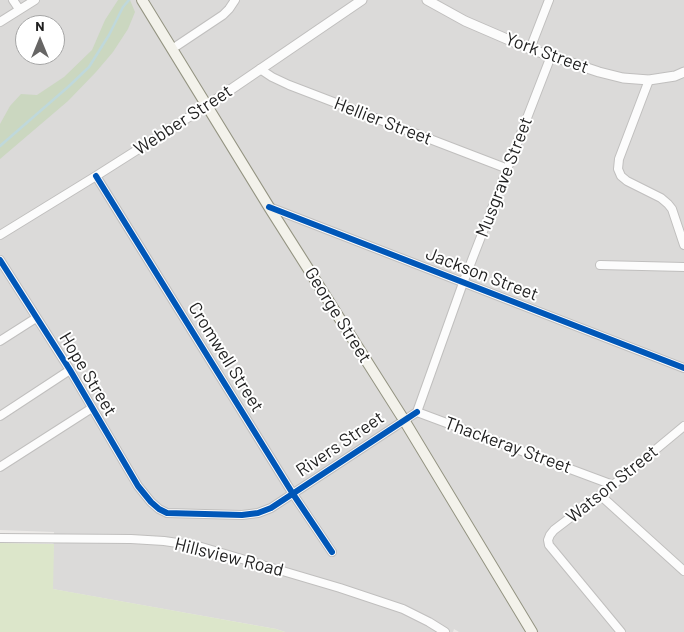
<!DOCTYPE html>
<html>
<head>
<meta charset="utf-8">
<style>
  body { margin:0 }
  #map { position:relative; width:684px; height:632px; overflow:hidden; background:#eceae8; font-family:Barlow,sans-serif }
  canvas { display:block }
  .north { position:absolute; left:15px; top:15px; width:50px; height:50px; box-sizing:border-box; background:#fff; border:1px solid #a5a5a5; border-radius:50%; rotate:0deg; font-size:14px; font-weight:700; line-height:20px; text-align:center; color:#1f1f1f }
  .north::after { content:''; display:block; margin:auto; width:18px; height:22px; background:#676665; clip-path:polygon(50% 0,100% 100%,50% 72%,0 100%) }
</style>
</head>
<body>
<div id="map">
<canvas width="684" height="632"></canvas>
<div class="north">N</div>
</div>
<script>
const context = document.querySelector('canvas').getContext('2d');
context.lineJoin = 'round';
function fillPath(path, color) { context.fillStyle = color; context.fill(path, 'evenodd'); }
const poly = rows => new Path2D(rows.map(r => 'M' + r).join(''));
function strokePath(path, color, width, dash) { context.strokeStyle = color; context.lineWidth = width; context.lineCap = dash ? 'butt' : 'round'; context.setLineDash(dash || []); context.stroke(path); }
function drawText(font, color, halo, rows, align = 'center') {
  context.font = font + ' Barlow,sans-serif'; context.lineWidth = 4; context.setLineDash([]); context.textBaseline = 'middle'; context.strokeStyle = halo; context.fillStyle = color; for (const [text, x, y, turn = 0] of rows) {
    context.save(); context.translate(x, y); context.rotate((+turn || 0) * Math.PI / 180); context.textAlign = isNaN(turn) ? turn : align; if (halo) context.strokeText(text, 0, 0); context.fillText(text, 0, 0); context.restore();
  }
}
fillPath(poly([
  [0,0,684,0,684,632,459,632,454,629,453,632,285,632,276,629,52,589,54,532,0,530],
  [25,25,55,25,55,55,25,55]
]), '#dbdad9');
fillPath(poly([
  [0,543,54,544,53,589,276,629,285,632,0,632]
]), '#dce6ca');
fillPath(poly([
  [118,0,130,0,135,12,128,29,113,52,96,72,68,101,0,159,0,124,10,106,21,94,37,95,64,77,92,50,105,20]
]), '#cbd7c0');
strokePath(poly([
  [0,146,68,87,89,67,109,35,123,7,129,0]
]), '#bfd8db', 2.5);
const minor = poly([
  [13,0,19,9],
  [0,22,35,0],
  [172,49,223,15,229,9,235,0],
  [530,49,549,0],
  [260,69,272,77,289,85,508,169],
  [649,80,619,159,618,169,621,176,627,181,661,198,668,204,672,209,684,245],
  [96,176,293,494,332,552],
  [269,207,684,368],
  [0,235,96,176,208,105],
  [0,260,70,370,138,486,151,502,159,509,167,513,242,515,258,513,271,508,417,412],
  [600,265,684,267],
  [0,341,36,318],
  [417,412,463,283,551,56],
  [417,412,613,485],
  [0,416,70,370],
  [0,467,92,408],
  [600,495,684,571],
  [0,538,131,539,164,541,198,546,340,588,403,609,429,622,445,632],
  [621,632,549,545,548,540,550,535,554,530,613,485,684,426]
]);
const tertiary = poly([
  [427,0,465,21,530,49,599,72,623,78,649,80,675,76,684,72],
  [208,105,362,0]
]);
const secondary = poly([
  [142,0,269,207,404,420,532,632]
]);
strokePath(minor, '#c0bfbe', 10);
strokePath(tertiary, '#c0bfbe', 11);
strokePath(secondary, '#949482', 12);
strokePath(minor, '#fcfcfc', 8);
strokePath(tertiary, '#fcfcfc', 9);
strokePath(secondary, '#f3f2eb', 10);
strokePath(poly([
  [96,176,293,494,332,552],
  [269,207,684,368],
  [0,260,70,370,138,486,151,502,159,509,167,513,242,515,258,513,271,508,417,412]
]), '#0057b8', 6);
drawText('18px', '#1f1f1f', '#fff', [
  ["York Street",547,53,20],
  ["Webber Street",183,120,-33],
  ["Hellier Street",383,121,21],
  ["Musgrave Street",504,177,-69],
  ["Jackson Street",482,274,21],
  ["George Street",338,315,58],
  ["Cromwell Street",226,357,58],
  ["Hope Street",88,374,59],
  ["Rivers Street",340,444,-34],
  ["Thackeray Street",508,445,20],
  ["Watson Street",612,484,-39],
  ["Hillsview Road",229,557,14]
]);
</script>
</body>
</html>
